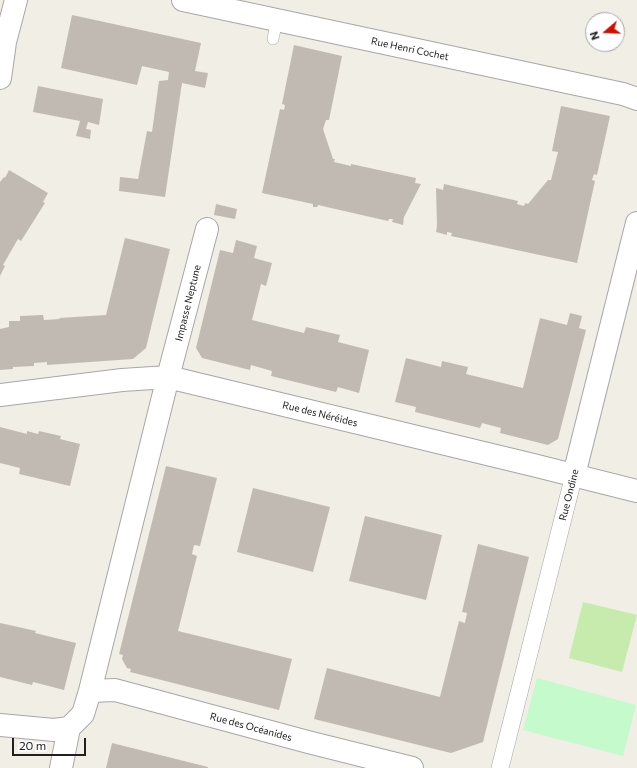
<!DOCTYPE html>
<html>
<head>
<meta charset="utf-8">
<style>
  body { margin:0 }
  #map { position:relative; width:637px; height:768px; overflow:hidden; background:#f1eee6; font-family:Commissioner,sans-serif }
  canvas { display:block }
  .north { position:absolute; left:585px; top:12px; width:40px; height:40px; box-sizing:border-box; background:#fff; border:1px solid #a6a6a6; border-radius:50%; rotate:251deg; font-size:11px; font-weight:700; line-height:16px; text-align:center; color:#202020 }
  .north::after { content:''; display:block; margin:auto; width:14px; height:18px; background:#d00f00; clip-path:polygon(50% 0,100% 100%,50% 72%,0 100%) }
  .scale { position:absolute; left:12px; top:738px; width:74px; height:18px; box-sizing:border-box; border:2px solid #202020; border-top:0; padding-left:5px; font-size:12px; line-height:14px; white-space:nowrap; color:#202020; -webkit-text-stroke:3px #fff; paint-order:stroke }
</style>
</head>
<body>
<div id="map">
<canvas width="637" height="768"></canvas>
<div class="north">N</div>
<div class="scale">20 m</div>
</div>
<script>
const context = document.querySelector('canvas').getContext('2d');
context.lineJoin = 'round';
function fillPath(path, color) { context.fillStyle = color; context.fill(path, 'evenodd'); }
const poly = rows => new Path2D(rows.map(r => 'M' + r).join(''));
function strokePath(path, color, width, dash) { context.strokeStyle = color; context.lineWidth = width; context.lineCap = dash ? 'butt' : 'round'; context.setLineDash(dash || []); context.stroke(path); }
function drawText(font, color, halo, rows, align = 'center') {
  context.font = font + ' Commissioner,sans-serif'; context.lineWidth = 3; context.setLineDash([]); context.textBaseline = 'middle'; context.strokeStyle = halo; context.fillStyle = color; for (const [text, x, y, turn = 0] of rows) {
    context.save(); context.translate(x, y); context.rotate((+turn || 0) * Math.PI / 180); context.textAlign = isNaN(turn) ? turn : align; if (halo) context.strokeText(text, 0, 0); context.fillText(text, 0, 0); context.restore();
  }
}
fillPath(poly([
  [583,602,637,615,622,672,569,658]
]), '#c6ebac');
fillPath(poly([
  [537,678,636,705,623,756,523,730]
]), '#c4facc');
fillPath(poly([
  [72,15,201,43,195,71,208,73,205,88,182,83,165,197,119,191,120,177,138,179,147,131,152,132,159,81,168,80,169,72,142,66,137,85,61,68],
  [294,45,342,56,329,120,326,120,323,129,333,159,335,159,334,162,351,166,351,164,416,178,415,183,421,184,404,217,403,225,392,222,393,219,389,219,388,221,318,205,317,207,313,207,313,204,262,193,280,109,284,110,285,105,282,104],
  [38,86,103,99,99,125,88,122,86,129,91,130,90,139,76,136,80,121,33,112],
  [561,106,610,116,597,175,594,174,592,180,595,181,577,263,451,236,452,233,447,232,447,235,436,232,437,226,436,188,443,190,444,184,518,201,517,204,524,206,525,203,528,204,548,180,551,180,558,152,552,151],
  [9,170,48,193,43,202,45,203,21,241,18,239,3,265,5,266,0,276,0,182,4,177,5,178],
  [216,204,237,209,235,219,214,215],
  [125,238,170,249,146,348,133,359,47,365,47,362,34,363,34,366,13,367,13,369,0,370,0,329,9,327,9,321,20,321,20,316,43,315,44,320,60,319,59,318,106,315],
  [236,240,257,246,254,258,272,263,266,286,261,284,252,320,304,333,306,327,340,335,338,342,369,350,359,393,338,387,336,392,271,376,272,371,251,365,250,370,202,358,196,348,220,250,233,253],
  [570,313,582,316,579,328,586,330,558,439,548,445,500,433,501,428,482,423,480,428,415,412,416,407,395,402,406,358,441,367,442,361,468,367,466,374,523,388,540,318,567,325],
  [0,427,27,434,27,431,38,434,39,431,61,436,60,439,80,444,70,486,19,474,20,468,0,463],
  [166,466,217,478,200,546,194,545,192,554,197,556,178,631,292,659,279,710,130,672,131,669,127,668,122,659,123,655,119,654],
  [253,488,330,507,313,572,237,552],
  [365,516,442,535,426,600,349,581],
  [478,544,529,557,483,742,451,753,314,719,327,668,440,697,459,621,465,623,467,613,462,612],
  [0,623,36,631,35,633,76,643,64,690,33,682,32,685,0,677],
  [112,743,208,767,208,768,106,768]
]), '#c1bab3');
const service = poly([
  [273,39,277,20]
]);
const pedestrian = poly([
  [500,768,574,475]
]);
const minor = poly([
  [183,0,623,94,637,99],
  [207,229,168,377,90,691,115,690,308,742,412,768],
  [0,395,122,380,168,377,533,465,637,491],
  [574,475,637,223],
  [0,725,54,730,69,728,83,714,90,691],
  [61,768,69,728]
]);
const tertiary = poly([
  [0,78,5,42,16,0]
]);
strokePath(service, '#a7a7a7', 12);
strokePath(pedestrian, '#a7a7a7', 18);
strokePath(minor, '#a7a7a7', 24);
strokePath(tertiary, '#a7a7a7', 24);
strokePath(service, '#fff', 11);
strokePath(pedestrian, '#fff', 17);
strokePath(minor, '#fff', 22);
strokePath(tertiary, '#fff', 22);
drawText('10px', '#202020', '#fff', [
  ["Rue Henri Cochet",410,49,12],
  ["Impasse Neptune",188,303,-76],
  ["Rue des Néréides",320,414,14],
  ["Rue Ondine",569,495,-76],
  ["Rue des Océanides",251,727,15]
]);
</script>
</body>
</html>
